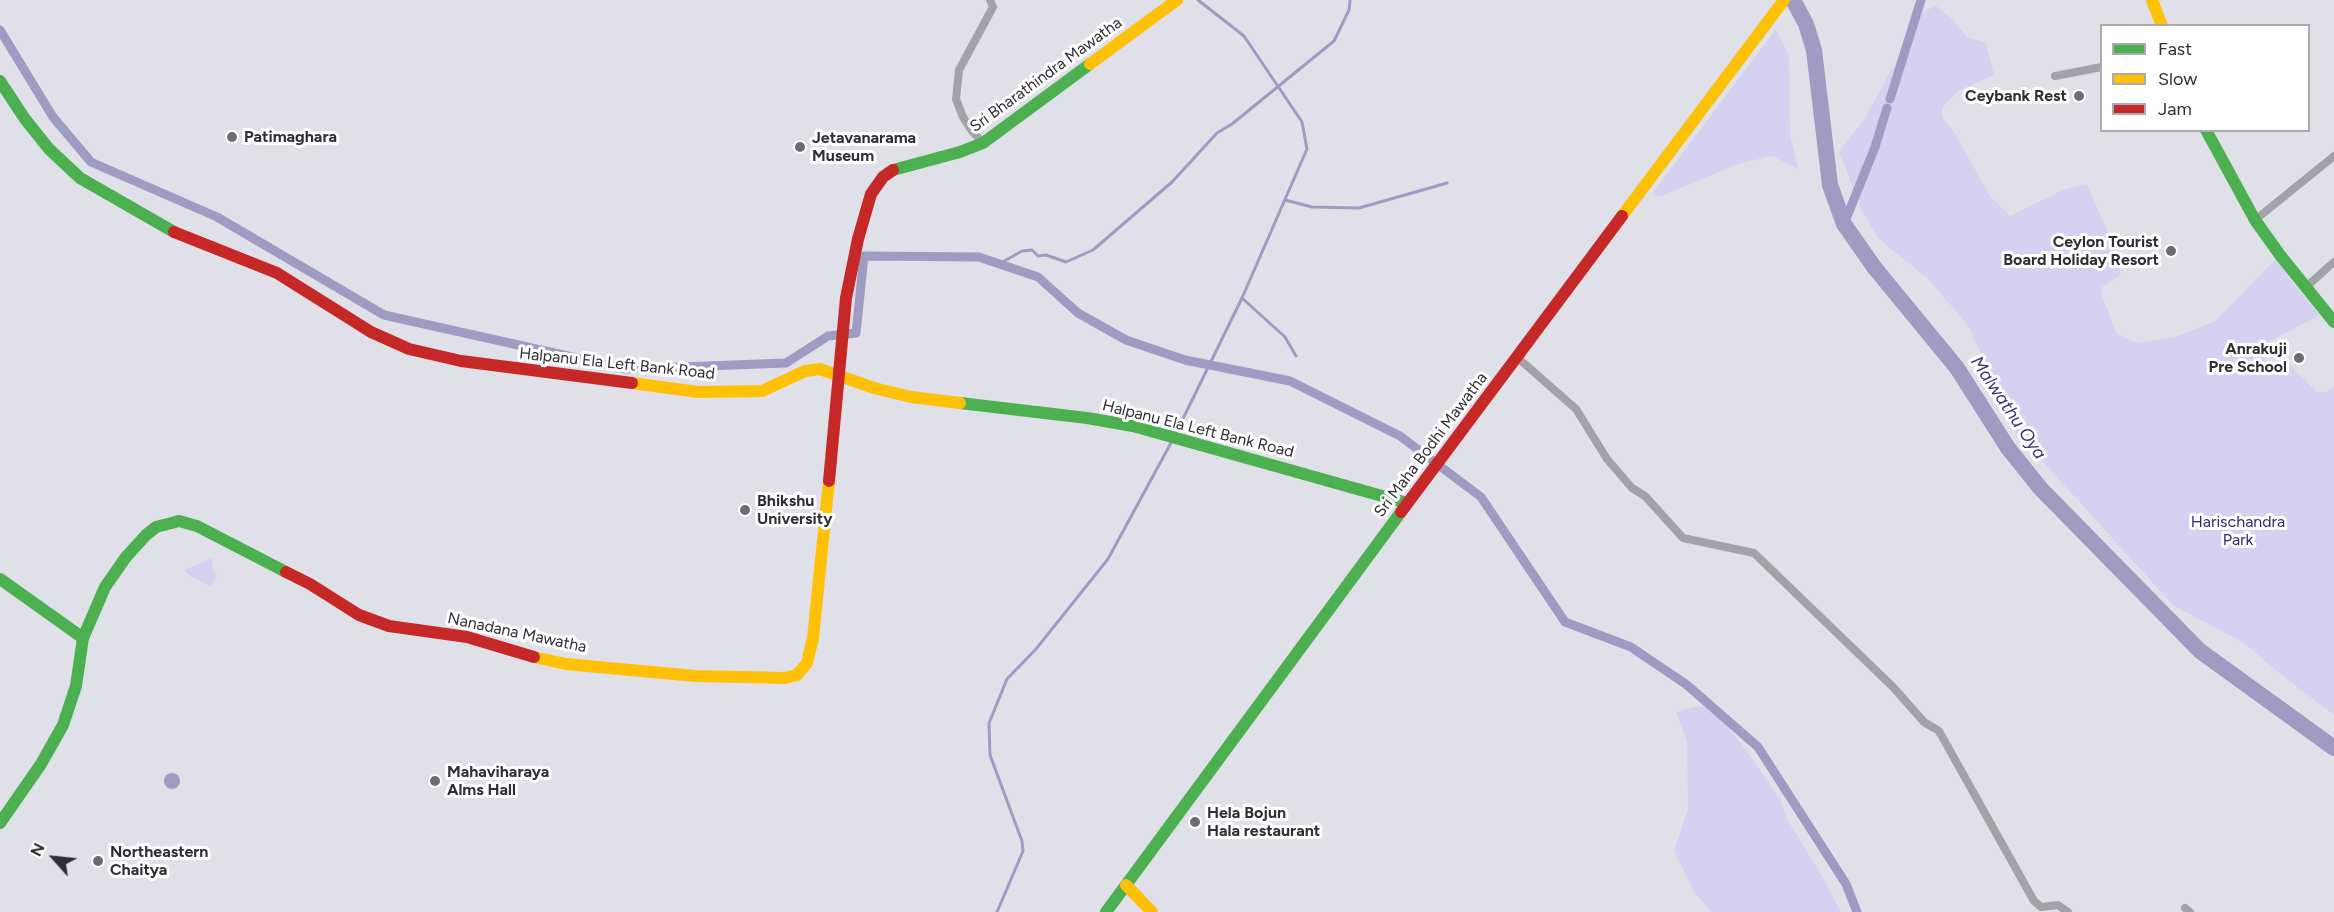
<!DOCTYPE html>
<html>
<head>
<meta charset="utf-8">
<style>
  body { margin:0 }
  #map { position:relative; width:2334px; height:912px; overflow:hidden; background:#e0e0e8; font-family:Figtree,sans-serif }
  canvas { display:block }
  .legend { position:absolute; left:2100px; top:24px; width:210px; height:108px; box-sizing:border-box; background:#fff; border:2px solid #ababad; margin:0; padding:8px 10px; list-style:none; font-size:18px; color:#2e2e33 }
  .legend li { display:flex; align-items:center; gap:12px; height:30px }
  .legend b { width:30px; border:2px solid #ababad }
  .north { position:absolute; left:24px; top:828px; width:60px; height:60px; -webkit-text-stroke:4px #fff; paint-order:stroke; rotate:297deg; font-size:16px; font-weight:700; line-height:24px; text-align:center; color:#2e2e33 }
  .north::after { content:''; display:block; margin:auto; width:21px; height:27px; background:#2e2e33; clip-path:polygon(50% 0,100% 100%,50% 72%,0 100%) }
</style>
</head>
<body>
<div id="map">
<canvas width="2334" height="912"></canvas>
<ul class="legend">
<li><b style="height:8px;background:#4caf50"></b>Fast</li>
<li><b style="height:8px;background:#ffc107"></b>Slow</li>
<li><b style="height:8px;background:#c62828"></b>Jam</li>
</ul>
<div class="north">N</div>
</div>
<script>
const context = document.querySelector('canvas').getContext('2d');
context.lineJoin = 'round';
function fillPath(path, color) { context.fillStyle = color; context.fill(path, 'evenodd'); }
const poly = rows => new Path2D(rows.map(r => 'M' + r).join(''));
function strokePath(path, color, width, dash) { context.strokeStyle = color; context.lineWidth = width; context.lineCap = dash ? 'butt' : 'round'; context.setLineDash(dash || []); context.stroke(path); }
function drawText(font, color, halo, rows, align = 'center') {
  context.font = font + ' Figtree,sans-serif'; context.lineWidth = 6; context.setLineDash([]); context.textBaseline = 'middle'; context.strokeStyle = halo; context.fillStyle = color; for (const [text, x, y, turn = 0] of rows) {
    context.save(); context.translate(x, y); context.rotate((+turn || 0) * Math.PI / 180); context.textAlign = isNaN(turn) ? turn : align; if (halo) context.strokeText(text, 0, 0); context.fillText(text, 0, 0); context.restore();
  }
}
fillPath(poly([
  [1935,5,1951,18,1967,37,1986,43,1994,75,1958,91,1942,108,1942,117,1954,132,1990,196,2010,216,2063,190,2087,184,2121,263,2120,275,2101,288,2102,296,2117,334,2137,343,2175,337,2214,322,2276,259,2298,290,2320,315,2268,342,2260,353,2270,364,2287,363,2318,393,2327,392,2334,385,2334,715,2279,673,2244,643,2173,605,2015,431,1968,325,1928,279,1878,238,1860,207,1839,151,1864,120,1922,14],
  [1776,29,1789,55,1790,134,1798,169,1772,156,1738,164,1659,197,1652,194],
  [212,558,213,570,217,576,211,587,190,576,184,570],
  [1697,706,1713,708,1749,754,1781,801,1787,819,1822,876,1841,912,1711,912,1694,892,1674,851,1688,809,1687,741,1676,712]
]), '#d5d2f1');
fillPath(poly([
  '164 781a8 8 0 1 1 16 0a8 8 0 1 1-16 0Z'
]), '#a09bc3');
strokePath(poly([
  [1285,200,1312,207,1359,208,1447,183],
  [999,264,1022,251,1032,250,1038,256,1046,255,1066,262,1093,250,1172,182,1217,133,1232,124,1334,41,1349,10,1350,0],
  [1242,298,1285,337,1296,356],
  [1175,435,1242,298,1307,149,1302,122,1244,36,1198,0],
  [997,912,1023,851,1022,841,990,755,989,723,1007,679,1036,649,1108,559,1172,441]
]), '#a09bc3', 3);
strokePath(poly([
  [0,30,53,117,91,162,217,217,384,315,626,369,786,363,828,336,856,333,864,256,979,257,1038,277,1078,313,1126,340,1185,360,1290,381,1400,436,1481,497,1565,622,1631,647,1687,685,1758,747,1846,884,1857,912],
  [1890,99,1921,0],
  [1844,224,1875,147,1887,108]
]), '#a09bc3', 9);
strokePath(poly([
  [1793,0,1806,24,1814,50,1830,185,1844,224,1874,267,1957,368,2008,448,2041,489,2200,651,2334,748]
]), '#a09bc3', 16);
strokePath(poly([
  [2055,76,2102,67],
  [983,143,972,131,963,117,956,99,959,70,993,7,990,0],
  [2255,220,2334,156],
  [2305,288,2334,262],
  [1518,358,1576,409,1607,459,1632,488,1645,496,1683,538,1754,553,1893,687,1924,722,1939,731,2034,901,2041,907,2058,905,2068,912],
  [2185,908,2190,912]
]), '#a3a3a7', 8);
strokePath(poly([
  [0,81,25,119,49,149,80,178,174,232],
  [2206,130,2255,220,2280,255,2334,322],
  [893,170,960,152,983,143,1090,64],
  [960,403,1087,418,1133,426,1407,503],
  [0,579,83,638],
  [0,823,41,764,63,725,76,686,83,638,105,587,126,557,146,535,156,527,179,521,197,526,286,572],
  [1106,912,1401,512]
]), '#4caf50', 12);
strokePath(poly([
  [2152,0,2162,26],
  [1090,64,1177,0],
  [1622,216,1784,0],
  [632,383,698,392,762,391,805,371,820,369,874,388,911,397,960,403],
  [534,657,566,664,695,676,785,678,797,675,807,663,813,638,829,481],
  [1126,885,1152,912]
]), '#ffc107', 12);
strokePath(poly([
  [174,232,277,273,371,332,409,349,461,361,632,383],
  [829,481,846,298,858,239,871,194,883,177,893,170],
  [1401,512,1622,216],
  [286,572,310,584,359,615,389,626,467,637,534,657]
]), '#c62828', 12);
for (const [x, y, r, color] of [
  [2079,96,6,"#6c6c72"],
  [232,137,6,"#6c6c72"],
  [800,147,6,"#6c6c72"],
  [2171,251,6,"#6c6c72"],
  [2299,358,6,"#6c6c72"],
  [745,510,6,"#6c6c72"],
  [435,781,6,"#6c6c72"],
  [1195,822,6,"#6c6c72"],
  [98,861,6,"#6c6c72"]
]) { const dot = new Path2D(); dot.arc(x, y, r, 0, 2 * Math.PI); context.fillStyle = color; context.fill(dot); strokePath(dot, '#fff', 2); }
drawText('16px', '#2e2e33', '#fff', [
  ["Sri Bharathindra Mawatha",1046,75,-36],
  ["Halpanu Ela Left Bank Road",617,364,6],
  ["Halpanu Ela Left Bank Road",1198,429,14],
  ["Sri Maha Bodhi Mawatha",1431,445,-53],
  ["Nanadana Mawatha",517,633,12]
]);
drawText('bold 16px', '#2e2e33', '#fff', [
  ["Ceybank Rest",2067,96,"right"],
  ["Patimaghara",244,137],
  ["Jetavanarama",812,138],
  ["Museum",812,156],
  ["Ceylon Tourist",2159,242,"right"],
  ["Board Holiday Resort",2159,260,"right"],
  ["Anrakuji",2287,349,"right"],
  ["Pre School",2287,367,"right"],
  ["Bhikshu",757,501],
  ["University",757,519],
  ["Mahaviharaya",447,772],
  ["Alms Hall",447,790],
  ["Hela Bojun",1207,813],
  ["Hala restaurant",1207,831],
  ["Northeastern",110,852],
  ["Chaitya",110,870]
], 'left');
drawText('16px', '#37276a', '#fff', [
  ["Harischandra",2238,522],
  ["Park",2238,540]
]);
drawText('italic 18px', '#403176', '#fff', [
  ["Malwathu Oya",2008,408,56]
]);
</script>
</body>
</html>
